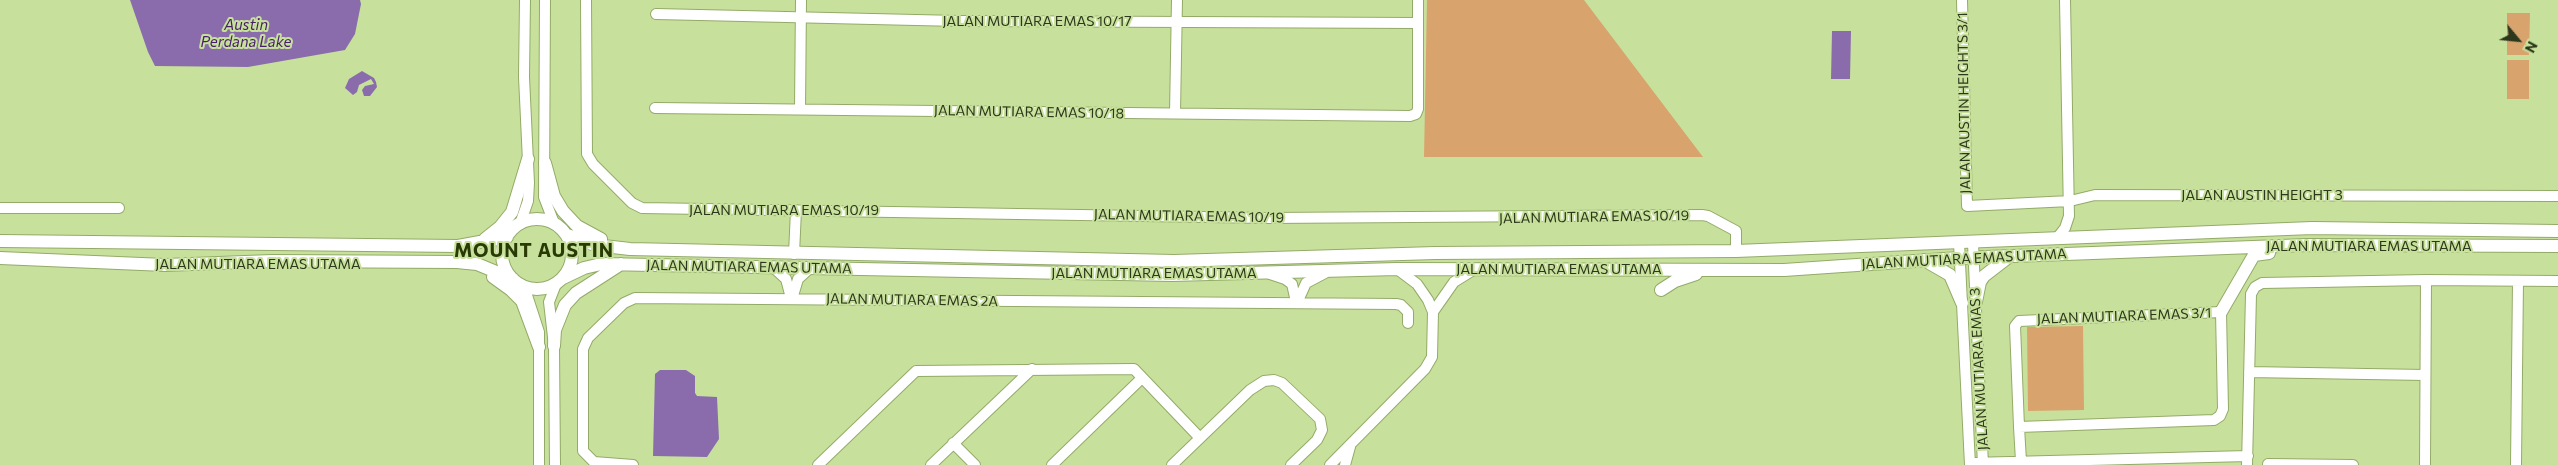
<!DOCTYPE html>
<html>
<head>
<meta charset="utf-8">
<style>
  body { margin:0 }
  #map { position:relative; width:2558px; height:465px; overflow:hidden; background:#c7e19c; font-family:Commissioner,sans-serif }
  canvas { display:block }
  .north { position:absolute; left:2493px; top:15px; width:50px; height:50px; -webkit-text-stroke:4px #c7e19c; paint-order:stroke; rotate:118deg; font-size:14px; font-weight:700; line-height:20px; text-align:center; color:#2d371b }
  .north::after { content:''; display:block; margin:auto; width:18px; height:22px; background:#2d371b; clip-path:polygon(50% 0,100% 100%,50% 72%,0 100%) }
</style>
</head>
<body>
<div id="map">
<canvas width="2558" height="465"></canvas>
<div class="north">N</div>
</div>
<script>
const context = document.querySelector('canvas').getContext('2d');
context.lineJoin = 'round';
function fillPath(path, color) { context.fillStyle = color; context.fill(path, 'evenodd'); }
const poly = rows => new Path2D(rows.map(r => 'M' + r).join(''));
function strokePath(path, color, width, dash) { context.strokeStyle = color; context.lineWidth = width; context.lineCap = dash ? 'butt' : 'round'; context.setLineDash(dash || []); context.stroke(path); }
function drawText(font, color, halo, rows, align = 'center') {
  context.font = font + ' Commissioner,sans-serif'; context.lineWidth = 4; context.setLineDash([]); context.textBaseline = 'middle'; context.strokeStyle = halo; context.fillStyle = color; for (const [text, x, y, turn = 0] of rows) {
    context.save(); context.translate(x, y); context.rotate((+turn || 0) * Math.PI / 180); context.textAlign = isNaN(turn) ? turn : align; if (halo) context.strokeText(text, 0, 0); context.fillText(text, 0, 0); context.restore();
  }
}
fillPath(poly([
  [1427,0,1584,0,1703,157,1424,157],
  [2507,13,2530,13,2529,55,2507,55],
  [2507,60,2529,60,2529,99,2507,99],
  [2083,326,2084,410,2028,411,2027,327]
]), '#d9a36d');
fillPath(poly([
  [130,0,360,0,361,4,355,34,345,50,248,67,155,66,148,52],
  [1832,31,1851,31,1850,79,1831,79],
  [362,71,374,78,376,82,377,87,370,96,364,96,362,90,365,86,374,84,371,79,359,85,357,92,353,95,345,88,349,79],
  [660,370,686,370,695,376,695,393,697,396,717,397,719,439,707,457,653,456,655,374]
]), '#8a6cac');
const minor = poly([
  [545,0,544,197,554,223],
  [586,0,587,154,593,164,632,203,642,208,1268,218,1702,215,1708,216,1736,231,1736,251],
  [1962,0,1967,206,2070,201,2095,195,2558,196],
  [656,14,959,21,1418,23],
  [655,108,1410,116,1416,114,1418,109,1418,0],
  [800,109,801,0],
  [1175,113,1177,0],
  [0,208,119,208],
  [520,224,528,201,529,183,524,77,525,0],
  [2057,238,2065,228,2069,216,2065,0],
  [1959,243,1970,465],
  [1973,243,1983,465],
  [794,254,796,210],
  [774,268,786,279,791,298],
  [1270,274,1285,279,1292,284,1296,302],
  [524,286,539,332,539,465],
  [792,299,798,279,810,268],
  [1297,303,1306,283,1325,273],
  [1433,312,1454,282,1475,269],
  [2249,372,2425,375],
  [2019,427,2214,420,2220,416,2223,409,2221,312,2019,321,2015,326,2019,427,2021,461],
  [953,443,975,465],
  [1970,463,2248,456],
  [2268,464,2353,465],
  [555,465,554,346,549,302,556,284],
  [633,465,594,462,583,451,583,349,588,338,624,303,635,298,1396,304,1401,305,1408,312,1408,323],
  [818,465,916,371,1134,369,1200,438],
  [931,465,1032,369],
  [1052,465,1142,378],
  [1172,465,1250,390,1264,381,1274,380,1282,383,1320,419,1322,430,1317,440,1291,465],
  [1330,465,1425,369,1432,357,1433,312,1428,300,1417,284,1397,269],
  [1345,465,1350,447],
  [2247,465,2251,294,2255,287,2262,283,2426,280,2558,281],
  [2425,465,2426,280],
  [2516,465,2518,281]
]);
const major = poly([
  [545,163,554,196,563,211,577,226,601,239],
  '502 254a35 35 0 1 1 70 0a35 35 0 1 1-70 0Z',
  [567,235,595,245,630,249,1174,261,1435,253,1736,251,2312,228,2558,231],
  [485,239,500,227,512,212,528,159],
  [0,241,458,246,507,237],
  [0,258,165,265,272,261,457,262,477,264,513,279],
  [1924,260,1950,275,1962,303],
  [493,277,511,290,522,301,539,347],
  [563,278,584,268,601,264,1172,275,1397,269,1784,270,1959,258,2307,245,2558,246],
  [1661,290,1675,281,1696,274],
  [1976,302,1980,282,1984,276,2010,256],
  [2221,312,2254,255,2269,253],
  [554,346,555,330,565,305,576,293,621,264]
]);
strokePath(minor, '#93ab68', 12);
strokePath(major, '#93ab68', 14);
strokePath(minor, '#fff', 10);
strokePath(major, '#fff', 12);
drawText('14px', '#2d371b', '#c7e19c', [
  ["JALAN MUTIARA EMAS 10/17",1037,21],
  ["JALAN AUSTIN HEIGHTS 3/1",1964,103,-91],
  ["JALAN MUTIARA EMAS 10/18",1029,112,1],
  ["JALAN AUSTIN HEIGHT 3",2262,195],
  ["JALAN MUTIARA EMAS 10/19",784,210],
  ["JALAN MUTIARA EMAS 10/19",1189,216,1],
  ["JALAN MUTIARA EMAS 10/19",1594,217,-1],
  ["JALAN MUTIARA EMAS UTAMA",2369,246],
  ["JALAN MUTIARA EMAS UTAMA",1964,259,-3],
  ["JALAN MUTIARA EMAS UTAMA",258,264],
  ["JALAN MUTIARA EMAS UTAMA",749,267,1],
  ["JALAN MUTIARA EMAS UTAMA",1559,269],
  ["JALAN MUTIARA EMAS UTAMA",1154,273],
  ["JALAN MUTIARA EMAS 2A",912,300,1],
  ["JALAN MUTIARA EMAS 3/1",2124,316,-2],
  ["JALAN MUTIARA EMAS 3",1979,369,-93]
]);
drawText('italic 15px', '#481e6c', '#c7e19c', [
  ["Austin",246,25],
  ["Perdana Lake",246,42]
]);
context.letterSpacing = '1px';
drawText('bold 19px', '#2a3a04', '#c7e19c', [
  ["MOUNT AUSTIN",534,251]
]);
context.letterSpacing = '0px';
</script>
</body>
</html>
